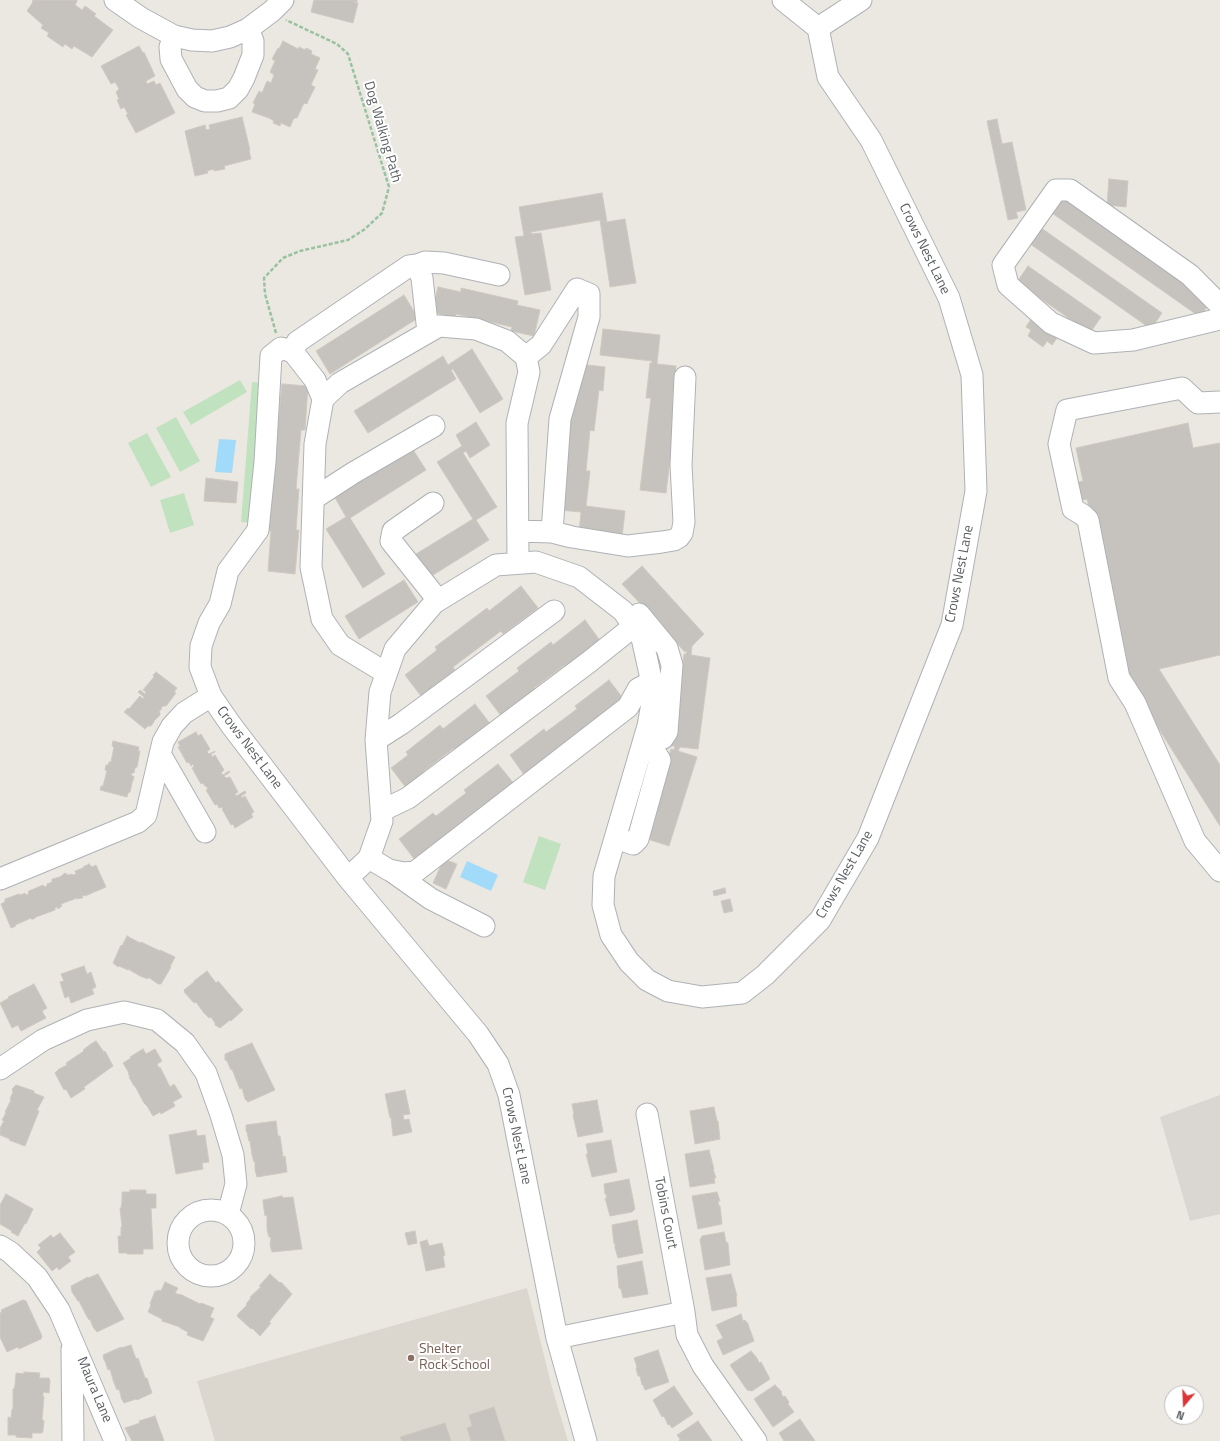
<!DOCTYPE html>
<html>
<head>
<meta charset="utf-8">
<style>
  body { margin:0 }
  #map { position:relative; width:1220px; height:1441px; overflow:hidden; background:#ebe8e1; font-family:"Titillium Web",sans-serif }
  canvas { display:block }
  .north { position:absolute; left:1164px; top:1385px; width:40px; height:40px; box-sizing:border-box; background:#fff; border:1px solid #bdbec0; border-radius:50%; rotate:199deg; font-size:11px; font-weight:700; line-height:16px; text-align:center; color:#595d61 }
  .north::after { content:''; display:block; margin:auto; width:14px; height:18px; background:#de3436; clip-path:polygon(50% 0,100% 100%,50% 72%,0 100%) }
</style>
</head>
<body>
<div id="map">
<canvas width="1220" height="1441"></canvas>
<div class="north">N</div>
</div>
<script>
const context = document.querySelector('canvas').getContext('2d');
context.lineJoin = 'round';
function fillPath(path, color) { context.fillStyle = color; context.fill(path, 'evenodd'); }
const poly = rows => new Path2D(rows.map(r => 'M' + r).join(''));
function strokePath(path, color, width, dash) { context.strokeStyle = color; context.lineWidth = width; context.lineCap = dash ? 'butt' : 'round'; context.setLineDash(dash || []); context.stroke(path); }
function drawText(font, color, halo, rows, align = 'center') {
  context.font = font + ' "Titillium Web",sans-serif'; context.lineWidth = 4; context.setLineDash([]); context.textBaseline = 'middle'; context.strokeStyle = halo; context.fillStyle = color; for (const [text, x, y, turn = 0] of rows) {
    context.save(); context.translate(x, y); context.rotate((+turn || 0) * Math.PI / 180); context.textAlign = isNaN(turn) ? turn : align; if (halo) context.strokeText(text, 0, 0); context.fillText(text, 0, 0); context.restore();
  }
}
fillPath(poly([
  [1220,1095,1220,1214,1190,1221,1160,1117]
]), '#dad7d3');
fillPath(poly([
  [527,1288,553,1391,568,1441,215,1441,197,1381]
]), '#dbd7cf');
fillPath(poly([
  [240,380,247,392,191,425,183,412],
  [252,382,265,383,254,523,241,522],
  [176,417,200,461,180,472,156,428],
  [147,433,171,477,151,487,128,443],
  [184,493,194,525,170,533,160,500],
  [539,836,561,844,545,890,523,882]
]), '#c1e2be');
fillPath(poly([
  [219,439,236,440,232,473,215,472],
  [467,861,498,875,491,891,460,877]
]), '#a2dbf9');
const building = poly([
  [33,0,77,0,77,1,75,5,82,10,85,6,96,14,94,16,113,30,92,57,74,46,72,49,65,44,63,47,47,36,49,33,41,28,43,25,27,11,33,2,32,1,33,0],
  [314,0,357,0,357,2,354,2,358,3,353,23,311,12,314,0],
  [283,41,298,49,299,47,305,50,306,48,312,51,311,54,320,58,315,69,318,70,311,85,315,87,308,101,307,104,304,103,297,118,294,118,290,127,281,123,280,126,273,123,274,121,269,118,252,112,255,104,253,103,259,91,262,93,267,81,271,83,274,75,270,72,275,61,272,59,278,48,279,49,283,41],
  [139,46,143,53,144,52,155,76,146,81,147,84,154,81,156,85,160,83,175,113,136,133,126,115,128,114,124,107,121,109,117,100,119,99,116,92,119,89,118,87,115,82,111,84,101,66,139,46],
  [242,117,250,150,249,150,251,159,224,166,225,169,214,171,214,169,207,171,208,173,195,176,185,131,205,125,206,130,210,129,209,125,242,117],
  [997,119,1002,144,1012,142,1026,210,1016,212,1018,218,1008,220,987,121,997,119],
  [1109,179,1128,181,1126,207,1107,205,1109,179],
  [602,193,607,222,625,219,636,283,610,287,600,220,531,232,531,234,541,233,551,290,525,295,515,237,524,236,519,207,602,193],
  [1061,195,1211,301,1200,317,1049,211,1061,195],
  [1037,225,1162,313,1151,329,1026,241,1037,225],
  [1028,266,1101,317,1090,333,1017,282,1028,266],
  [438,287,461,292,461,288,518,301,517,305,540,310,534,336,511,331,512,327,456,314,455,318,432,312,438,287],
  [404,295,418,318,330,374,316,351,404,295],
  [1033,316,1060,334,1052,345,1047,341,1043,347,1028,336,1031,330,1026,327,1033,316],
  [603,329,660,335,657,364,676,366,672,401,677,401,666,493,640,490,651,398,646,398,650,363,652,363,652,361,600,355,603,329],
  [472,349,503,399,480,413,453,369,451,370,456,379,368,433,354,411,443,356,448,365,472,349],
  [579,364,605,367,603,391,599,390,594,431,590,430,586,471,590,471,586,506,625,511,622,537,579,533,581,512,559,510,572,387,579,364],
  [282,384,308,386,305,430,301,430,296,489,299,489,296,530,299,530,295,574,268,571,271,531,269,531,272,490,274,424,278,425,282,384],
  [476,422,490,445,470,458,466,451,463,453,497,507,476,520,489,540,430,577,416,554,473,519,437,462,462,446,456,435,476,422],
  [1188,423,1193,448,1220,443,1220,655,1159,669,1220,765,1220,826,1125,675,1087,499,1075,502,1071,484,1083,481,1076,448,1188,423],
  [412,448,426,470,350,518,385,574,363,588,326,529,346,517,334,496,412,448],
  [206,478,238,482,236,503,204,501,206,478],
  [642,566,704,634,692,646,691,655,710,658,698,749,680,747,678,751,697,757,669,846,644,838,671,749,674,750,675,746,671,746,684,654,686,654,687,650,685,652,622,584,642,566],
  [404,580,418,602,359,639,345,616,404,580],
  [521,586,538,608,503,634,501,631,453,667,455,670,421,696,405,675,437,650,435,647,487,608,489,611,521,586],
  [585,620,601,642,567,668,565,665,534,688,537,691,502,717,486,696,519,671,517,668,551,642,553,645,585,620],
  [156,672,177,688,174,692,176,693,170,701,166,706,163,706,161,708,162,708,159,712,160,713,160,715,154,721,154,722,151,726,148,726,145,729,124,712,128,708,129,709,140,696,143,699,144,697,138,692,140,690,145,694,146,692,143,690,154,677,153,675,156,672],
  [609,680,625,701,525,776,510,755,544,729,546,732,577,709,575,706,609,680],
  [475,704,491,725,457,751,454,748,424,771,426,774,407,789,391,768,408,755,406,752,440,725,443,729,475,704],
  [196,732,198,736,201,734,210,749,207,752,209,754,215,751,215,752,211,754,212,757,215,755,224,770,221,773,223,775,229,771,230,772,224,776,226,778,230,777,238,792,235,794,236,796,245,791,246,793,241,796,242,798,245,796,254,812,251,814,253,817,235,828,233,824,231,825,222,809,223,809,222,807,219,808,217,804,215,805,206,790,208,789,206,786,205,786,203,783,201,784,192,768,194,767,193,764,191,766,189,762,187,763,178,747,180,746,178,742,196,732],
  [113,741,139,747,138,751,140,751,137,767,135,768,134,773,132,773,131,775,133,776,134,777,132,783,130,792,128,793,127,797,100,790,101,786,103,786,107,771,105,770,106,765,108,765,109,762,111,762,114,747,112,746,113,741],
  [498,764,515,785,415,860,399,839,433,813,436,816,466,793,464,790,498,764],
  [444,859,457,864,446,889,433,883,444,859],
  [89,864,92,867,96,865,106,887,85,896,85,895,82,896,83,898,81,898,77,899,77,898,61,904,62,906,58,909,57,907,55,908,55,910,36,917,34,919,31,919,31,918,15,925,16,926,11,928,1,904,5,902,5,899,19,894,21,895,25,893,26,895,29,894,28,892,29,891,43,885,45,887,47,886,47,884,52,882,52,879,60,877,65,873,68,875,72,874,73,875,76,874,75,871,83,868,83,867,89,864],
  [725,888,726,893,714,896,713,891,725,888],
  [730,899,733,911,724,913,721,901,730,899],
  [127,936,140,943,141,942,160,951,160,950,175,957,170,967,171,967,161,984,158,984,148,977,148,979,140,976,128,969,128,970,119,966,118,967,113,963,121,945,122,946,127,936],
  [84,966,87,974,91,972,96,987,92,989,94,994,71,1003,69,996,65,998,60,982,64,981,61,974,84,966],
  [207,971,216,983,218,981,243,1010,231,1021,230,1020,220,1028,215,1025,215,1023,211,1017,209,1018,204,1013,196,1002,194,1003,185,993,184,990,194,982,194,981,207,971],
  [34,984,47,1008,42,1011,46,1018,21,1031,18,1025,12,1028,0,1003,9,998,8,997,34,984],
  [96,1041,104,1052,105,1051,113,1066,84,1087,85,1089,71,1098,66,1089,64,1090,55,1073,59,1069,67,1065,66,1063,84,1051,83,1050,91,1044,96,1041],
  [252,1043,275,1090,248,1102,245,1099,242,1088,240,1089,237,1082,232,1069,231,1070,227,1061,225,1060,225,1054,252,1043],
  [143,1049,146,1054,155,1049,162,1061,157,1064,159,1068,160,1067,170,1087,174,1084,182,1097,173,1102,175,1106,161,1114,160,1112,153,1116,147,1106,144,1103,135,1086,134,1086,129,1077,130,1077,128,1073,129,1073,123,1063,131,1058,130,1057,143,1049],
  [16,1085,34,1091,34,1093,44,1097,37,1110,39,1111,25,1146,9,1140,10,1139,0,1135,0,1128,4,1121,2,1120,6,1113,5,1112,11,1100,10,1099,13,1092,12,1089,16,1085],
  [405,1090,410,1114,403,1115,404,1120,409,1119,412,1132,393,1136,391,1117,390,1118,385,1094,405,1090],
  [597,1100,603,1132,578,1137,573,1115,574,1114,572,1104,597,1100],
  [714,1107,717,1121,718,1121,720,1139,695,1144,690,1111,714,1107],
  [276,1121,278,1136,280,1136,283,1157,285,1156,287,1172,257,1177,255,1170,255,1162,254,1162,252,1155,250,1141,249,1141,247,1132,246,1131,246,1125,276,1121],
  [196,1130,197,1136,205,1135,209,1162,202,1163,203,1169,176,1174,169,1135,196,1130],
  [611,1140,617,1172,592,1177,586,1154,588,1154,586,1144,611,1140],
  [709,1150,714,1169,713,1169,716,1178,714,1178,715,1183,690,1187,685,1154,709,1150],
  [629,1179,635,1209,632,1212,610,1216,605,1198,607,1198,606,1194,605,1194,604,1184,629,1179],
  [130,1190,146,1190,146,1194,156,1194,156,1208,151,1208,153,1249,143,1249,143,1254,127,1254,127,1253,119,1253,118,1236,121,1236,121,1227,122,1227,120,1208,121,1208,122,1202,122,1192,130,1192,130,1190],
  [717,1192,720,1201,718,1201,719,1206,720,1206,722,1224,698,1229,692,1196,717,1192],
  [6,1194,33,1209,26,1224,25,1223,18,1236,11,1232,12,1231,0,1224,0,1205,6,1194],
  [282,1196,283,1198,293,1197,302,1249,272,1252,270,1245,271,1237,269,1237,267,1230,267,1215,265,1216,263,1202,263,1200,282,1196],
  [637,1220,643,1253,618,1258,615,1248,615,1243,614,1244,612,1225,637,1220],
  [415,1231,417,1243,408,1245,405,1233,415,1231],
  [724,1232,726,1242,728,1243,730,1265,705,1270,700,1240,702,1236,724,1232],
  [60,1233,75,1252,68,1257,71,1261,59,1270,57,1267,52,1271,37,1252,41,1248,38,1245,51,1235,53,1238,60,1233],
  [427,1240,429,1246,442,1243,445,1255,443,1256,445,1267,426,1271,420,1242,427,1240],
  [642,1261,648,1294,623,1298,621,1289,619,1288,617,1266,642,1261],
  [98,1274,124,1319,97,1332,93,1327,90,1319,89,1320,85,1313,79,1301,78,1301,72,1292,71,1286,88,1277,88,1278,98,1274],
  [270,1274,280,1283,281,1282,292,1294,269,1322,271,1323,260,1336,252,1328,251,1329,237,1316,239,1313,247,1305,246,1304,251,1298,250,1297,261,1287,259,1286,270,1274],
  [731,1274,737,1296,736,1297,737,1306,712,1311,706,1278,731,1274],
  [165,1282,178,1288,175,1293,180,1295,180,1294,200,1304,201,1303,214,1308,210,1317,214,1319,203,1341,187,1335,188,1332,180,1328,180,1327,162,1321,162,1319,148,1312,151,1305,150,1304,155,1291,157,1292,157,1290,161,1291,165,1282],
  [23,1300,26,1301,42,1336,41,1339,19,1349,18,1347,7,1352,0,1337,0,1313,2,1312,1,1310,23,1300],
  [741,1314,743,1321,745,1320,748,1324,754,1341,723,1355,717,1341,723,1338,716,1325,741,1314],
  [131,1345,136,1359,138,1358,145,1378,147,1378,152,1393,137,1400,136,1399,124,1403,121,1398,121,1396,119,1389,117,1390,114,1383,110,1369,108,1370,105,1361,104,1360,103,1355,121,1347,121,1348,131,1345],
  [658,1350,669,1382,645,1390,643,1385,642,1385,640,1376,638,1376,636,1368,637,1367,634,1358,658,1350],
  [751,1351,757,1358,759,1363,761,1362,770,1379,752,1391,747,1390,730,1365,751,1351],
  [24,1372,40,1373,39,1378,49,1378,50,1381,49,1393,43,1392,43,1397,44,1397,42,1419,44,1421,43,1431,42,1433,32,1433,32,1438,16,1437,16,1435,8,1435,8,1417,11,1418,12,1409,13,1409,13,1389,14,1389,15,1385,16,1373,24,1374,24,1372],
  [775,1385,782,1392,781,1393,783,1397,785,1396,789,1402,788,1404,794,1412,773,1427,754,1399,775,1385],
  [674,1386,693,1414,672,1428,669,1424,668,1425,664,1416,662,1417,653,1400,674,1386],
  [494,1407,505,1441,471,1441,467,1428,472,1426,469,1415,494,1407],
  [155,1416,164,1441,132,1441,125,1428,140,1423,139,1421,155,1416],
  [800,1419,815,1441,784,1441,779,1433,800,1419],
  [698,1421,712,1441,679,1441,680,1439,677,1435,698,1421],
  [445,1423,451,1441,402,1441,400,1437,445,1423]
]);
fillPath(building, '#c6c3be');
strokePath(building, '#cfc9bf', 1);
const minor = poly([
  [115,0,141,18,174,36,192,40,212,41,230,37,248,29,272,11,283,0],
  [783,0,818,28],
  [818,28,861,0],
  [174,36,170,47,171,59,187,89,195,97,205,101,217,101,229,98,238,89,244,78,253,55,253,41,248,29],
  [417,265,425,262,444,263,499,275],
  [1220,305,1190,275,1070,190,1056,190,1003,265,1008,285,1051,323,1094,343,1133,340,1220,319],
  [293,352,297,342,409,266,417,265,422,278,428,332],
  [323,399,315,380,293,352,281,348,271,356,265,462,258,530,228,571,220,604,209,623,201,646,200,667,211,696,231,725,348,878,478,1034,498,1064,509,1095,557,1338,586,1441],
  [1220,402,1198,403,1182,388,1067,410,1059,444,1073,509,1083,515,1088,520,1119,678,1135,703,1195,841,1220,871],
  [313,499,353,473,434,426],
  [433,503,393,531,391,541,438,600],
  [518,531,552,532,560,419,589,317,589,294,577,289,541,345,526,357],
  [552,532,572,537,628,546,662,542,674,540,679,537,682,533,684,522,681,465,685,377],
  [639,614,667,648,672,665,667,732,663,738,646,734],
  [386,673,340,645,322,619,311,567,315,444,323,399,340,383,439,326,476,329,507,341,526,357,529,372,517,423,518,563],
  [376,740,401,724,554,611],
  [160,754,205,832],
  [381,811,408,798,589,662,634,626],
  [616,838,633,844,638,839,660,760,655,752,642,748],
  [369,858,389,870,404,873,415,872,628,707,638,689,651,682],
  [390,870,431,899,484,926],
  [348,878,369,858,382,821,376,740,380,692,395,649,434,603,496,565,536,562,579,577,623,611,642,638,654,692,648,726,604,876,603,905,611,935,629,962,647,980,668,991,702,997,742,993,765,975,820,920,868,838,952,625,976,491,972,375,949,298,871,140,828,77,818,28],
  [0,879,138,822,146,815,163,742,172,726,184,713,211,696],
  [0,1069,43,1040,87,1020,124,1012,157,1020,185,1043,206,1073,221,1115,233,1155,236,1184,228,1214],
  '178 1243a33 33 0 1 1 66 0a33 33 0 1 1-66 0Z',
  [0,1246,10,1252,37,1277,59,1310,115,1441],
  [684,1312,687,1335,703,1366,756,1441],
  [557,1338,684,1312,647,1114],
  [72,1349,73,1441]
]);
strokePath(minor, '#aeb2b6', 23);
strokePath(poly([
  [276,333,265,294,264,278,283,258,300,251,348,240,365,229,382,213,389,187,348,54,337,44,286,20]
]), '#98c2a0', 2.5, [4, 2]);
strokePath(minor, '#fff', 21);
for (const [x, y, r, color] of [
  [411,1358,4,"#8d6e63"]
]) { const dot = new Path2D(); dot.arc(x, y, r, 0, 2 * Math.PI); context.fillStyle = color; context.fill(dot); strokePath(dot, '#fff', 1.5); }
drawText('14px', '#595d61', '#fff', [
  ["Dog Walking Path",382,132,74],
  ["Crows Nest Lane",924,249,64],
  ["Crows Nest Lane",960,574,-79],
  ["Crows Nest Lane",249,748,53],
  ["Crows Nest Lane",845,875,-60],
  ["Crows Nest Lane",516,1136,78],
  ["Tobins Court",665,1213,79],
  ["Maura Lane",94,1390,67]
]);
drawText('14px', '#785e54', '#fff', [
  ["Shelter",419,1350],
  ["Rock School",419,1366]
], 'left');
</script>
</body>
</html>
